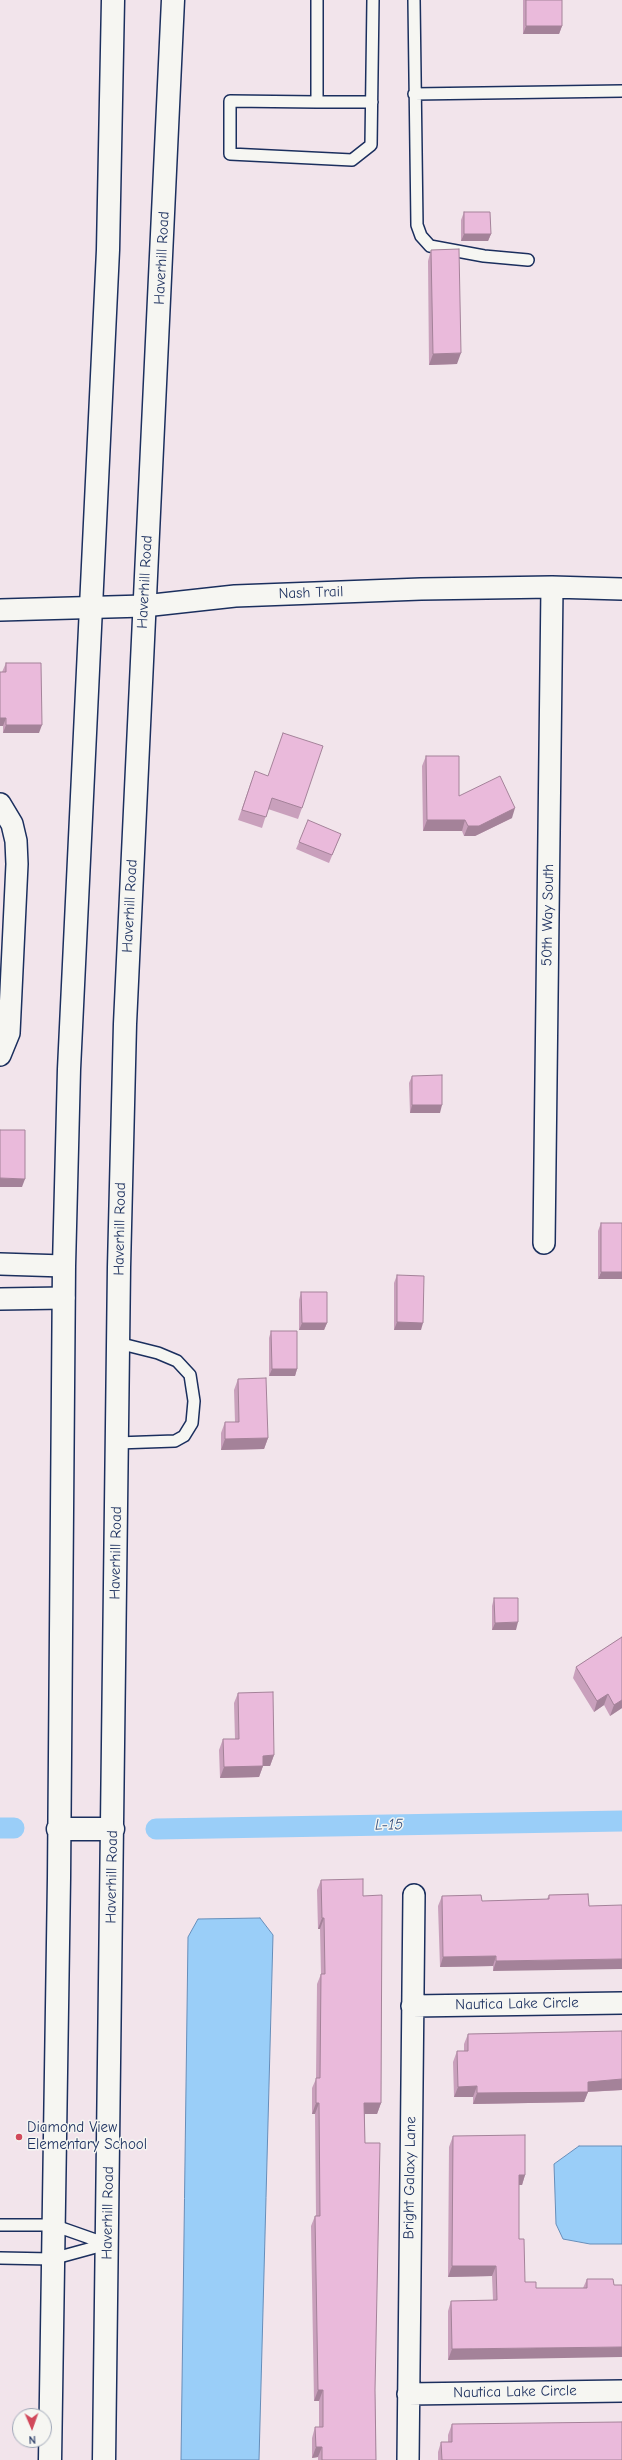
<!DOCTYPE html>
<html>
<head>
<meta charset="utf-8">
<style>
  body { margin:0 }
  #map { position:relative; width:622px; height:2460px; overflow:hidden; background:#f2e4eb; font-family:"Comic Neue",sans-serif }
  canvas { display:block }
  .north { position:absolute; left:12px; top:2408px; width:40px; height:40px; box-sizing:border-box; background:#f6f6f2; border:1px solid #9ea6b7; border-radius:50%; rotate:178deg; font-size:11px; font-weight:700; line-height:16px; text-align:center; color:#1b2f5e }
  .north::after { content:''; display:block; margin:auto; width:14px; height:18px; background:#d1495b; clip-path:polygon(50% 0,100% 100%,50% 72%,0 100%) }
</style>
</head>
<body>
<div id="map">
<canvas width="622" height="2460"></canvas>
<div class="north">N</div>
</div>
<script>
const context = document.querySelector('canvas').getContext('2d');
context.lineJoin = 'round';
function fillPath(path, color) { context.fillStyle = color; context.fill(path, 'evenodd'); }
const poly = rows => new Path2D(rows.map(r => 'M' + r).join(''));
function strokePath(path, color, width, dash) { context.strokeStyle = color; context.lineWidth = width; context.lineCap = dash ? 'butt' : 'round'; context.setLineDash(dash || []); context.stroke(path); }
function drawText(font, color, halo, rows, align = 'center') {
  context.font = font + ' "Comic Neue",sans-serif'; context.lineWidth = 3; context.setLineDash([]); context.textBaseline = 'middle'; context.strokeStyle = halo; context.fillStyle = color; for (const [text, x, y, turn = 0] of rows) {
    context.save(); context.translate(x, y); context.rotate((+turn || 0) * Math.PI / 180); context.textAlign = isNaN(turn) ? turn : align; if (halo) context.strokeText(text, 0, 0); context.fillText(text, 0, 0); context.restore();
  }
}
const water = poly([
  [260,1918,273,1935,259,2460,181,2460,188,1937,198,1919,260,1918],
  [579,2146,622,2146,622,2244,590,2244,563,2239,556,2224,554,2164,579,2146]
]);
fillPath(water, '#9acef8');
strokePath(water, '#678eba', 1);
strokePath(poly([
  [0,1828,14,1828],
  [156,1829,622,1821]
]), '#9acef8', 21);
const service = poly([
  [317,0,317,102,230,101,230,154,352,160,371,145,373,0],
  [414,0,417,225,421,236,430,246,484,256,528,260],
  [414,94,622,91],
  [317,102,372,102],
  [117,1443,175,1441,184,1436,192,1423,194,1401,190,1375,177,1361,158,1353,118,1343],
  [0,2225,53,2225,107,2244],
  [0,2258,52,2259,107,2244]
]);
const minor = poly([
  [0,610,144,606,235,596,421,589,552,587,622,589],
  [0,804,12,824,16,841,17,864,9,1033,0,1055],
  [544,1243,552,587],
  [0,1264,64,1266],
  [0,1299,64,1298],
  [412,2006,622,2003],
  [408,2394,622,2391],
  [408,2460,414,1895]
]);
const tertiary = poly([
  [58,1829,113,1829],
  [50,2460,59,1878,64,1266,69,1069,108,250,113,0],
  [104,2460,119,1267,125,1024,173,0]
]);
strokePath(service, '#1b2f5e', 14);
strokePath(minor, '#1b2f5e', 24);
strokePath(tertiary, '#1b2f5e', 25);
strokePath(service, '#f6f6f2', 11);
strokePath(minor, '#f6f6f2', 21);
strokePath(tertiary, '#f6f6f2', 22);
fillPath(poly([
  [523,0,562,0,562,26,559,34,523,34],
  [464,212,491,234,488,241,461,241,461,220],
  [431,250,457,364,429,365,428,261],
  [6,663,39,733,3,733,3,726,0,726,0,672,2,672],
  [426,756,459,796,512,818,475,836,464,836,462,831,423,831,422,766],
  [251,782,302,808,298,819,268,809,262,828,238,820],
  [341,834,329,863,296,849,299,842],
  [412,1076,440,1113,410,1113,409,1083],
  [601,1223,622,1223,598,1279,598,1231],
  [397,1275,421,1330,394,1330,394,1283],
  [301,1292,327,1323,324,1330,299,1330,299,1300],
  [271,1331,297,1369,295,1376,269,1376,269,1338],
  [238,1379,268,1438,264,1449,221,1450,221,1433,225,1422,235,1422,234,1390],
  [494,1598,516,1630,492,1630,492,1606],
  [622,1637,622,1708,610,1716,604,1705,594,1712,573,1678,576,1667],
  [238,1693,274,1755,270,1766,263,1766,259,1777,220,1778,219,1750,223,1739,235,1739,234,1703],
  [321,1880,363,1896,381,2103,377,2114,365,2114,365,2143,375,2390,376,2460,318,2460,318,2457,312,2458,312,2438,315,2427,319,2427,319,2401,314,2401,311,2226,315,2216,316,2216,315,2114,312,2114,312,2088,316,2079,317,1984,321,1974,320,1929,318,1929,317,1890],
  [588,1894,493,1971,493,1966,440,1967,438,1906,442,1896,482,1901,547,1899,549,1895],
  [622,2031,622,2090,588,2092,584,2102,473,2104,473,2097,454,2097,453,2062,457,2051,464,2051,464,2044,468,2034],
  [453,2136,525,2175,522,2185,519,2185,519,2239,525,2282,536,2288,583,2288,587,2279,613,2279,448,2360,448,2311,451,2301,493,2300,492,2276,448,2277,449,2147],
  [452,2424,622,2460,438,2460,438,2452,441,2442,448,2442,448,2435]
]), '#c9a0bc');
fillPath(poly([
  [526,26,562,26,559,34,523,34],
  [464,234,491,234,488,241,461,241],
  [461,353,457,364,429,365,433,354],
  [0,718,6,718,3,726,0,726],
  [6,725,42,725,39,733,3,733],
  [515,808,512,818,475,836,464,836,468,826],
  [427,820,465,820,462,831,423,831],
  [412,1105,442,1105,440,1113,410,1113],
  [0,1178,25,1179,22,1187,0,1187],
  [601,1272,622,1272,622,1279,598,1279],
  [397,1322,423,1323,421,1330,394,1330],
  [302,1323,327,1323,324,1330,299,1330],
  [272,1369,297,1369,295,1376,269,1376],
  [268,1438,264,1449,221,1450,225,1439],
  [518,1622,516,1630,492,1630,495,1623],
  [608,1694,604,1705,594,1712,597,1701],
  [622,1700,622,1708,610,1716,614,1705],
  [274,1755,270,1766,263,1766,259,1777,220,1778,224,1767,263,1756],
  [322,1918,324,1918,320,1929,318,1929],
  [496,1956,493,1966,440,1967,443,1957],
  [622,1959,622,1969,493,1971,496,1961],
  [622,2079,622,2090,584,2092,588,2092,584,2102,473,2104,477,2093,588,2082],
  [477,2086,473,2097,454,2097,458,2087],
  [316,2103,319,2103,315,2114,312,2114],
  [364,2103,381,2103,377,2114,361,2114],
  [519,2175,525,2175,522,2185,515,2185],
  [452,2266,496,2266,492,2276,448,2277],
  [622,2347,622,2357,448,2360,452,2349],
  [318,2390,323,2390,319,2401,314,2401],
  [316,2447,322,2447,318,2457,312,2458]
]), '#a48299');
const building = poly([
  [526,0,562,0,562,26,526,26,526,0],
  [464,212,490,212,491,234,464,234,464,212],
  [459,249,461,353,433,354,431,250,459,249],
  [6,663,41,663,42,725,6,725,6,718,0,718,0,672,6,672,6,663],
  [283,733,323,746,302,808,272,798,266,817,242,810,255,771,268,776,283,733],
  [426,756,459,756,459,796,500,776,515,808,479,826,468,826,465,820,427,820,426,756],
  [308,820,341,834,332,855,299,842,308,820],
  [442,1075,442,1105,412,1105,412,1076,442,1075],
  [0,1130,25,1130,25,1179,0,1178,0,1130],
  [601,1223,622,1223,622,1272,601,1272,601,1223],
  [397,1275,424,1276,423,1323,397,1322,397,1275],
  [301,1292,327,1292,327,1323,302,1323,301,1292],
  [271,1331,297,1331,297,1369,272,1369,271,1331],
  [266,1378,268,1438,225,1439,225,1422,239,1422,238,1379,266,1378],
  [494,1598,518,1598,518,1622,495,1623,494,1598],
  [622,1637,622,1700,614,1705,608,1694,597,1701,576,1667,622,1637],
  [273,1692,274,1755,263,1756,263,1766,224,1767,223,1739,239,1739,238,1693,273,1692],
  [363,1879,363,1896,382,1895,381,2103,364,2103,365,2143,380,2143,375,2390,376,2460,322,2460,322,2447,316,2447,315,2427,323,2427,323,2390,318,2390,315,2216,320,2216,319,2103,316,2103,316,2078,320,2078,321,1974,325,1974,324,1918,322,1918,321,1880,363,1879],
  [588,1894,589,1906,622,1905,622,1959,496,1961,496,1956,443,1957,442,1896,481,1895,482,1901,549,1899,549,1895,588,1894],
  [622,2031,622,2079,588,2082,588,2092,477,2093,477,2086,458,2087,457,2051,468,2051,468,2034,622,2031],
  [525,2135,525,2175,519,2175,519,2239,524,2239,525,2282,536,2282,536,2288,587,2288,587,2279,613,2279,614,2285,622,2285,622,2347,452,2349,451,2301,497,2300,496,2266,452,2266,453,2136,525,2135],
  [622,2422,622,2460,442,2460,441,2442,452,2442,452,2424,622,2422]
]);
fillPath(building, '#eabadb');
strokePath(building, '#a48299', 1);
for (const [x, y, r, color] of [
  [19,2137,4,"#d1495b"]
]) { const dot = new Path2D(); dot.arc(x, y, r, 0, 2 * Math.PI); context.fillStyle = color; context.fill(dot); strokePath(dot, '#f6f6f2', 1.5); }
drawText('15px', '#1b2f5e', '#f6f6f2', [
  ["Haverhill Road",162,258,-87],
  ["Haverhill Road",145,582,-87],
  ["Nash Trail",311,593,-2],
  ["Haverhill Road",130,906,-87],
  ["50th Way South",548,915,-89],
  ["Haverhill Road",120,1229,-89],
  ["Haverhill Road",116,1553,-89],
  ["Haverhill Road",112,1877,-89],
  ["Nautica Lake Circle",517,2004,-1],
  ["Bright Galaxy Lane",410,2178,-89],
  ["Haverhill Road",108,2213,-89],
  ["Nautica Lake Circle",515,2392,-1]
]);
drawText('15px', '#1b2f5e', '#f6f6f2', [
  ["Diamond View",27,2128],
  ["Elementary School",27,2145]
], 'left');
drawText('italic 16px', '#3b5784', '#f6f6f2', [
  ["L-15",389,1825,-1]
]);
</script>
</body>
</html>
